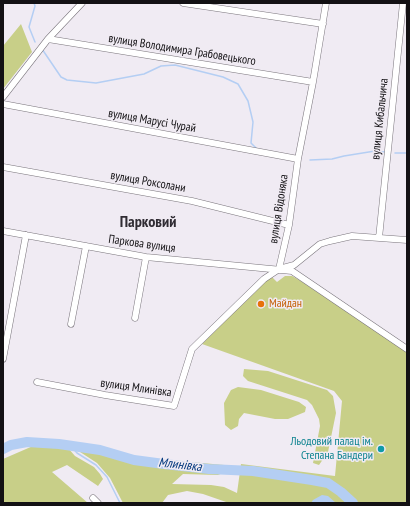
<!DOCTYPE html>
<html>
<head>
<meta charset="utf-8">
<style>
  body { margin:0 }
  #map { position:relative; width:410px; height:506px; overflow:hidden; background:#f0ebf3; font-family:"PT Sans Narrow",sans-serif }
  canvas { display:block }
  .frame { position:absolute; inset:0; border:4px solid #131114; pointer-events:none }
</style>
</head>
<body>
<div id="map">
<canvas width="410" height="506"></canvas>
<div class="frame"></div>
</div>
<script>
const context = document.querySelector('canvas').getContext('2d');
context.lineJoin = 'round';
function fillPath(path, color) { context.fillStyle = color; context.fill(path, 'evenodd'); }
const poly = rows => new Path2D(rows.map(r => 'M' + r).join(''));
function strokePath(path, color, width, dash) { context.strokeStyle = color; context.lineWidth = width; context.lineCap = dash ? 'butt' : 'round'; context.setLineDash(dash || []); context.stroke(path); }
function drawText(font, color, halo, rows, align = 'center') {
  context.font = font + ' "PT Sans Narrow",sans-serif'; context.lineWidth = 3; context.setLineDash([]); context.textBaseline = 'middle'; context.strokeStyle = halo; context.fillStyle = color; for (const [text, x, y, turn = 0] of rows) {
    context.save(); context.translate(x, y); context.rotate((+turn || 0) * Math.PI / 180); context.textAlign = isNaN(turn) ? turn : align; if (halo) context.strokeText(text, 0, 0); context.fillText(text, 0, 0); context.restore();
  }
}
fillPath(poly([
  [21,24,32,52,3,89,3,46],
  [285,276,292,276,301,281,407,352,407,503,229,503,203,494,187,491,168,495,162,503,123,503,110,478,97,463,77,450,101,453,129,462,135,457,224,465,223,473,218,475,183,474,172,484,211,485,224,487,237,493,241,464,335,476,342,401,334,391,202,344,264,281,272,277,277,282],
  [244,369,268,371,327,390,333,396,336,413,328,452,319,465,313,463,320,426,319,419,312,405,307,400,248,381,243,376],
  [238,387,261,390,299,402,306,407,305,412,288,419,275,419,244,413,239,419,238,426,231,430,225,425,224,403,231,390],
  [33,446,68,448,75,456,94,467,100,474,103,479,98,486,67,465,52,472,88,503,3,503,3,459]
]), '#c8cf88');
fillPath(poly([
  [322,495,328,496,336,503,311,503,313,500]
]), '#b4cef3');
strokePath(poly([
  [34,3,35,6,29,27,35,42],
  [42,49,61,77,67,80,96,83,144,74,161,66,175,65,223,77,238,84,248,101,253,122,251,143,257,149],
  [395,153,407,153],
  [310,160,332,159,344,156,375,151,385,152],
  [70,445,77,453,96,465,107,477,120,503]
]), '#b4cef3', 1.5);
strokePath(poly([
  [3,449,11,445,27,442,59,444,100,450,134,460,164,464,209,469,253,471,312,480,328,483,341,492,353,503]
]), '#b4cef3', 10);
const street = poly([
  [183,3,323,24],
  [48,39,313,82],
  [3,97,48,39,82,3],
  [3,104,298,159],
  [3,167,192,201,289,225],
  [3,231,146,257,292,271,407,349],
  [379,238,403,3],
  [279,269,289,225,298,159,313,82,326,3],
  [135,318,146,257],
  [71,324,86,246],
  [3,359,26,235],
  [37,382,105,395,174,406,192,349,264,279,279,269,294,265,320,244,330,241,352,236,407,240],
  [93,498,98,503]
]);
strokePath(street, '#7a757c', 7);
strokePath(street, '#fff', 6);
for (const [x, y, r, color] of [
  [261,304,4,"#e8710a"],
  [381,449,4,"#0f9aa8"]
]) { const dot = new Path2D(); dot.arc(x, y, r, 0, 2 * Math.PI); context.fillStyle = color; context.fill(dot); strokePath(dot, '#f0ebf3', 1.5); }
drawText('12px', '#131114', '#f0ebf3', [
  ["вулиця Володимира Грабовецького",182,50,9],
  ["вулиця Кибальчича",380,119,-84],
  ["вулиця Марусі Чурай",152,121,10],
  ["вулиця Роксолани",148,182,10],
  ["вулиця Відоняка",279,209,-81],
  ["Паркова вулиця",142,244,8],
  ["вулиця Млинівка",136,388,8]
]);
drawText('12px', '#c56008', '#f0ebf3', [
  ["Майдан",269,304]
], 'left');
drawText('12px', '#0d838f', '#f0ebf3', [
  ["Льодовий палац ім.",373,442],
  ["Степана Бандери",373,456]
], 'right');
drawText('italic 13px', '#03397e', '#f0ebf3', [
  ["Млинівка",180,465,6]
]);
drawText('bold 16px', '#302c33', '#f0ebf3', [
  ["Парковий",148,222]
]);
</script>
</body>
</html>
